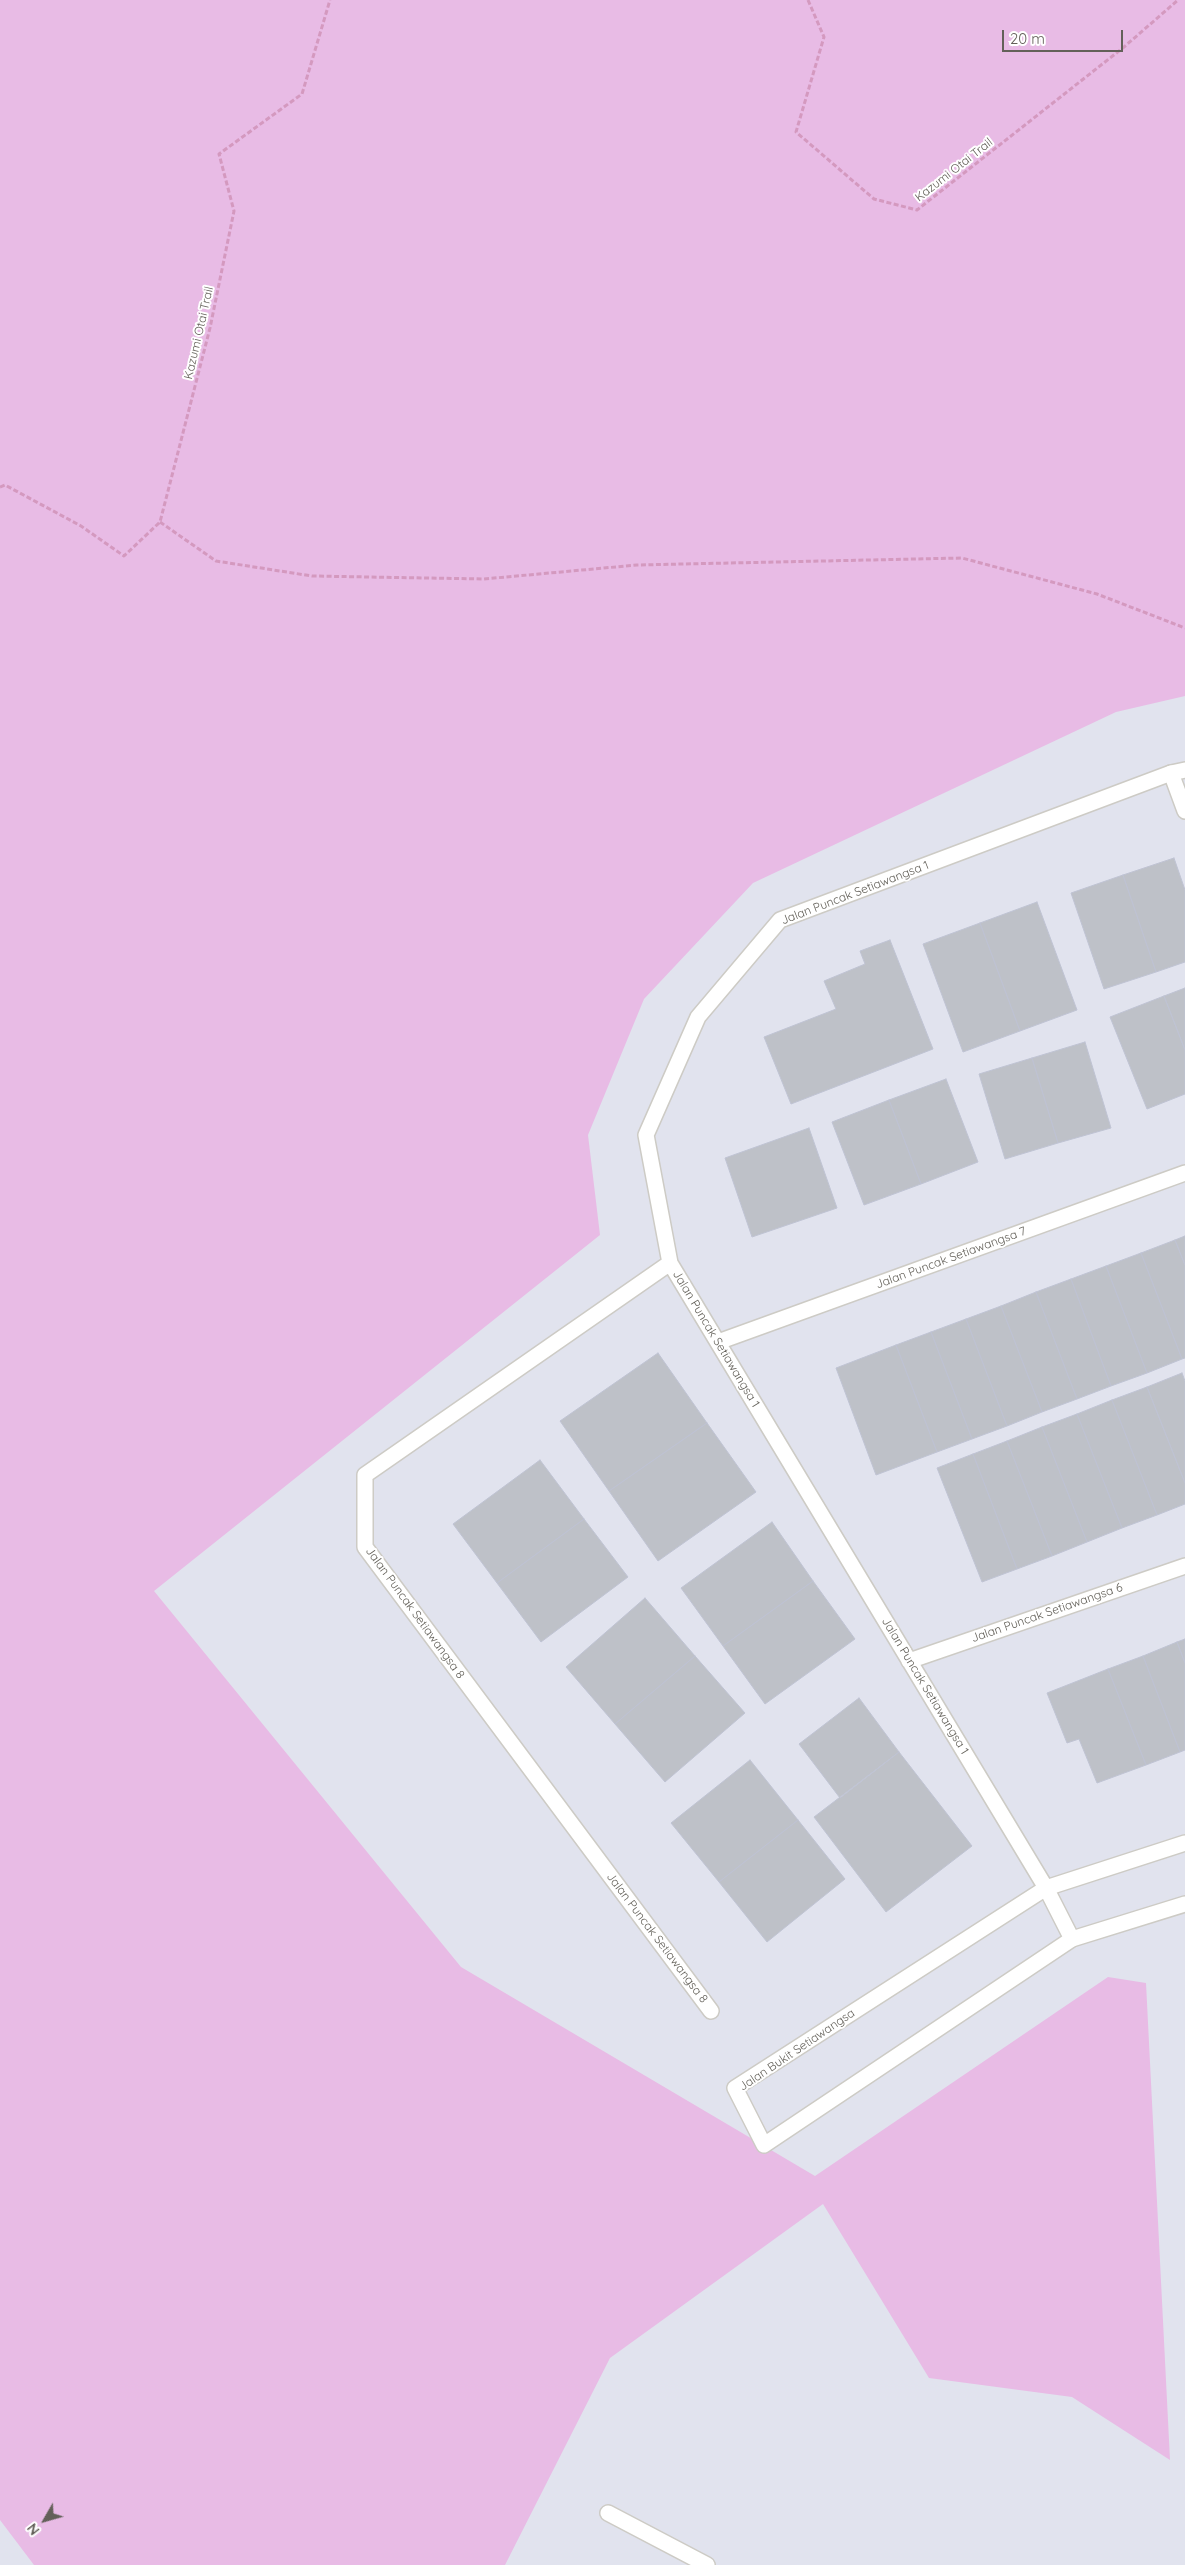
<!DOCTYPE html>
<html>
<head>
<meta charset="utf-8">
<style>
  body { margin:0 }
  #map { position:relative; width:1185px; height:2565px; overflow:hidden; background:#e1e3ee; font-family:Quicksand,sans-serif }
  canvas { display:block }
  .north { position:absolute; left:20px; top:2495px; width:50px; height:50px; -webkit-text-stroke:4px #fff; paint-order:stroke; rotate:232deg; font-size:14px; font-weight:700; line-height:20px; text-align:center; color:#636059 }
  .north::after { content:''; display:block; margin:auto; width:18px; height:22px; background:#636059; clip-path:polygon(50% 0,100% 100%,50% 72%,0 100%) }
  .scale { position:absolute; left:1002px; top:30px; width:121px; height:22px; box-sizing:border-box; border:2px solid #636059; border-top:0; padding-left:6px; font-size:15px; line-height:18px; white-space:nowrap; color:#636059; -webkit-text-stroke:4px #fff; paint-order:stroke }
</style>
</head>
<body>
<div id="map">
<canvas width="1185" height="2565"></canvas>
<div class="north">N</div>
<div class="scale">20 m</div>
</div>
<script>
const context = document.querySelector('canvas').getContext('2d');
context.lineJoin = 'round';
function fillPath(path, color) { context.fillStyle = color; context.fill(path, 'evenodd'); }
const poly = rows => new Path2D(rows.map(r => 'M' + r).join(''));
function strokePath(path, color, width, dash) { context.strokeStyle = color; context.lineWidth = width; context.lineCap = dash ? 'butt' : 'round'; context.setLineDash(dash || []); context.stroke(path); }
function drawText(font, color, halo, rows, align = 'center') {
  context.font = font + ' Quicksand,sans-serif'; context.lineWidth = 4; context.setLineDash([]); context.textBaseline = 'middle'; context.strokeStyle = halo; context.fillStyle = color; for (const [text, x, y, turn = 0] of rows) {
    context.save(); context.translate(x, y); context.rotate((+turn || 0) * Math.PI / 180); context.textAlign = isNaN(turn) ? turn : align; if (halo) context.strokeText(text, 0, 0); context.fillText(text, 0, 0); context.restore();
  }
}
fillPath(poly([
  [0,0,1185,0,1185,696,1116,712,753,883,644,999,588,1135,600,1235,154,1591,461,1967,815,2176,1108,1977,1146,1983,1170,2460,1072,2397,929,2378,823,2204,610,2358,505,2565,34,2565,0,2520]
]), '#e8bbe5');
const building = poly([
  [1174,858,1185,890,1185,962,1156,972,1123,875,1174,858],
  [1123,875,1156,972,1104,989,1071,893,1123,875],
  [1037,902,1077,1010,1020,1031,980,923,1037,902],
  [980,923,1020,1031,963,1052,923,944,980,923],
  [890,940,933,1049,791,1104,764,1037,836,1009,824,981,865,964,860,951,890,940],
  [1185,988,1185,1050,1164,996,1185,988],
  [1164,996,1185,1050,1185,1094,1147,1109,1110,1017,1164,996],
  [1085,1042,1111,1128,1058,1143,1032,1058,1085,1042],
  [1032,1058,1058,1143,1005,1159,979,1074,1032,1058],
  [946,1079,978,1162,921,1184,889,1100,946,1079],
  [889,1100,921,1184,864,1205,832,1122,889,1100],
  [809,1128,837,1208,752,1237,725,1158,809,1128],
  [1185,1236,1185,1265,1175,1240,1185,1236],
  [1175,1240,1185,1265,1185,1358,1182,1359,1141,1253,1175,1240],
  [1141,1253,1182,1359,1147,1373,1106,1266,1141,1253],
  [1106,1266,1147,1373,1111,1386,1071,1279,1106,1266],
  [1071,1279,1111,1386,1077,1399,1036,1292,1071,1279],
  [1036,1292,1077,1399,1042,1412,1001,1306,1036,1292],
  [1001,1306,1042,1412,1007,1426,966,1319,1001,1306],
  [966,1319,1007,1426,972,1439,931,1332,966,1319],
  [931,1332,972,1439,937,1452,896,1345,931,1332],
  [896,1345,937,1452,876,1475,836,1368,896,1345],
  [658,1353,707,1423,609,1491,560,1421,658,1353],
  [1182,1373,1185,1381,1185,1483,1147,1387,1182,1373],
  [1147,1387,1185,1483,1185,1504,1157,1515,1112,1400,1147,1387],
  [1112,1400,1157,1515,1122,1528,1077,1414,1112,1400],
  [1077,1414,1122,1528,1087,1542,1042,1427,1077,1414],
  [707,1423,756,1492,658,1561,609,1491,707,1423],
  [1042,1427,1087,1542,1052,1556,1007,1441,1042,1427],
  [1007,1441,1052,1556,1017,1569,973,1454,1007,1441],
  [973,1454,1017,1569,982,1582,937,1468,973,1454],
  [540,1460,584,1519,497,1583,453,1524,540,1460],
  [584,1519,628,1577,541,1642,497,1583,584,1519],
  [772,1522,813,1581,723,1646,681,1588,772,1522],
  [813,1581,855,1639,765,1704,723,1646,813,1581],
  [645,1598,695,1656,615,1724,566,1667,645,1598],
  [1185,1639,1185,1663,1177,1642,1185,1639],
  [1177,1642,1185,1663,1185,1750,1180,1752,1143,1656,1177,1642],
  [695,1656,745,1713,665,1782,615,1724,695,1656],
  [1143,1656,1180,1752,1146,1765,1108,1669,1143,1656],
  [1108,1669,1146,1765,1097,1783,1079,1739,1067,1743,1047,1693,1108,1669],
  [859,1698,899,1752,840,1798,799,1744,859,1698],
  [899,1752,972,1846,886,1912,814,1817,899,1752],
  [750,1760,798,1820,719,1882,671,1823,750,1760],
  [798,1820,845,1879,767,1942,719,1882,798,1820]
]);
fillPath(building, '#bec1c8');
strokePath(building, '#bfc3d3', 1);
const service = poly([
  [1171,773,1185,811]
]);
const minor = poly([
  [670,1263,365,1475,365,1547,711,2011],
  [718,1342,1185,1173],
  [909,1661,1185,1566],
  [1072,1939,1046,1888,670,1263,646,1135,698,1017,780,920,1171,773,1185,770],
  [608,2513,707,2565]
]);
const tertiary = poly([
  [1185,1843,1046,1888,735,2088,764,2145,1072,1939,1185,1904]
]);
strokePath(service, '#cdcbc5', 18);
strokePath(minor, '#cdcbc5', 18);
strokePath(tertiary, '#cdcbc5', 18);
strokePath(poly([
  [808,0,824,37,796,132,874,199,917,210,1124,47,1178,0],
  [0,487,5,485,81,526,124,556,160,522,210,328,234,211,219,154,302,94,330,0],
  [160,522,216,561,312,576,484,579,637,565,962,558,1097,594,1185,628]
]), '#d499bf', 3, [5, 2.5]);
strokePath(service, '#fff', 15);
strokePath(minor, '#fff', 15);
strokePath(tertiary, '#fff', 15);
drawText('12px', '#636059', '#fff', [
  ["Kazumi Otai Trail",954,170,-38],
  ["Kazumi Otai Trail",199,333,-77],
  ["Jalan Puncak Setiawangsa 1",855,893,-21],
  ["Jalan Puncak Setiawangsa 7",951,1258,-20],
  ["Jalan Puncak Setiawangsa 1",716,1339,59],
  ["Jalan Puncak Setiawangsa 8",415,1613,54],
  ["Jalan Puncak Setiawangsa 6",1047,1613,-19],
  ["Jalan Puncak Setiawangsa 1",925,1686,59],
  ["Jalan Puncak Setiawangsa 8",657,1938,53],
  ["Jalan Bukit Setiawangsa",797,2050,-34]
]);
</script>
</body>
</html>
